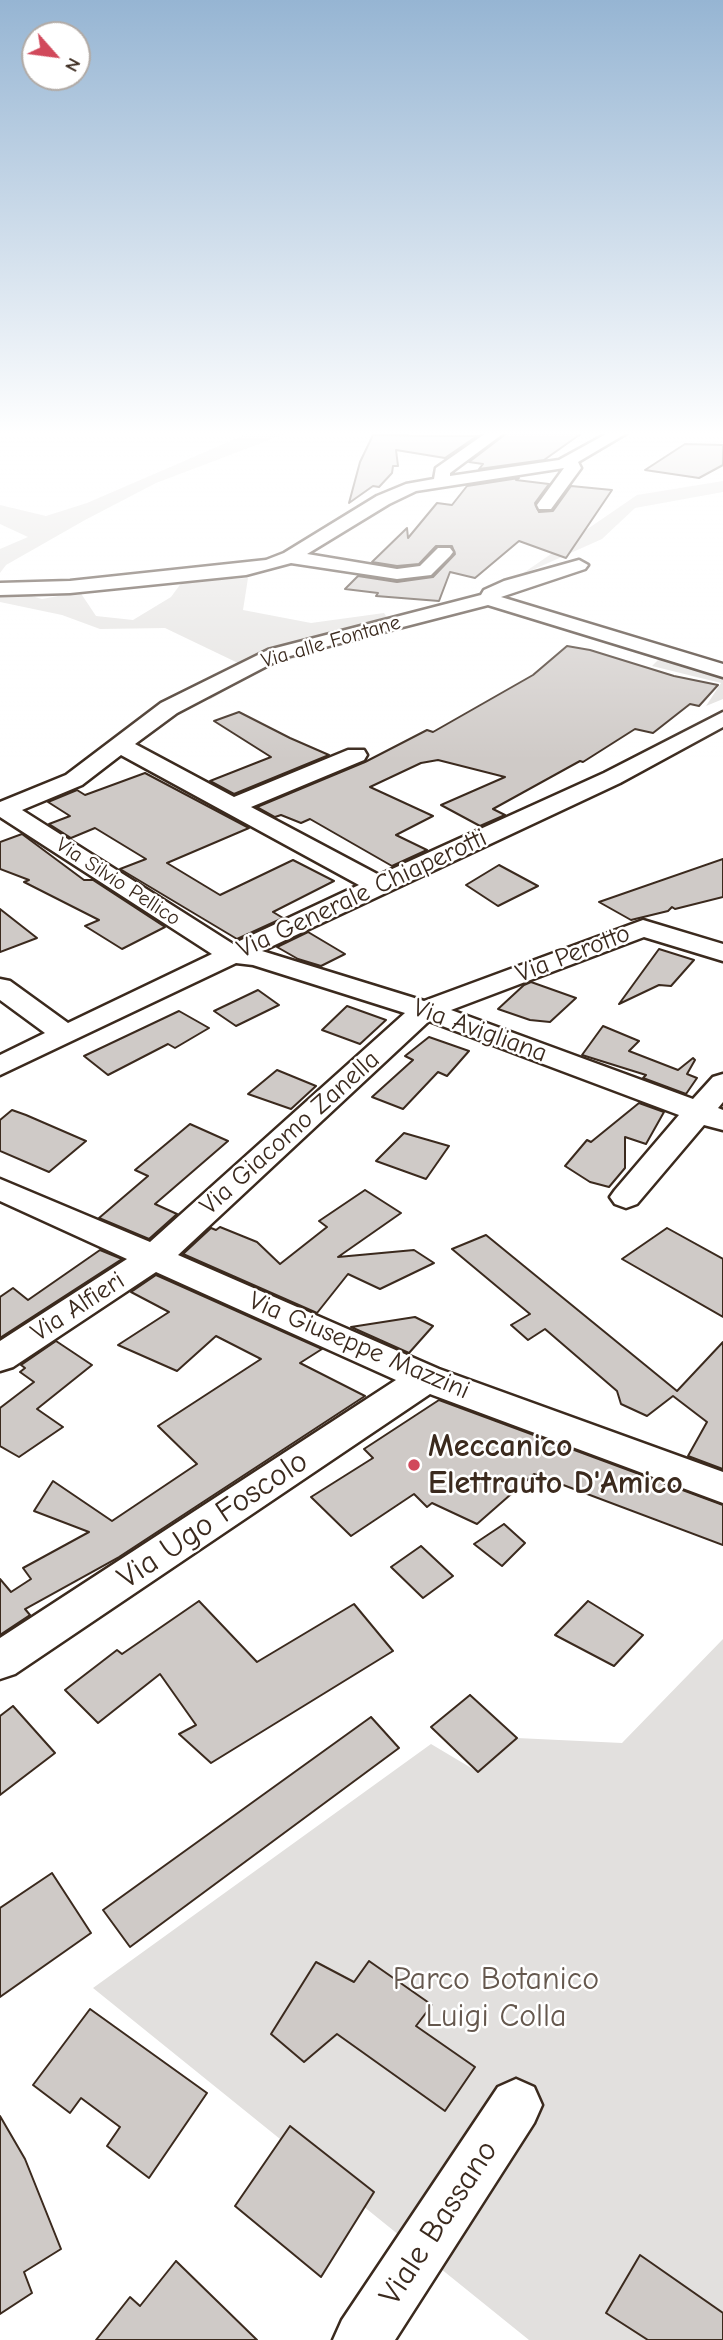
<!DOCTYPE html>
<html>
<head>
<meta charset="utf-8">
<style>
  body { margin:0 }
  #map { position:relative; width:723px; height:2340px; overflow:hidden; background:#fff; font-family:"Comic Neue",sans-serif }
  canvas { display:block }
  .north { position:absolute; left:21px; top:21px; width:70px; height:70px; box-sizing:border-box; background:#fff; border:2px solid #b1aaa5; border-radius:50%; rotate:118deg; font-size:19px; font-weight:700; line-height:28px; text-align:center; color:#3b2a1e }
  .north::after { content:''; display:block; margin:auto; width:24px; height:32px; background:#d1495b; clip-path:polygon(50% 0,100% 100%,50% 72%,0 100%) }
</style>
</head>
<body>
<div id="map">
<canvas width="723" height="2340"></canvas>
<div class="north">N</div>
</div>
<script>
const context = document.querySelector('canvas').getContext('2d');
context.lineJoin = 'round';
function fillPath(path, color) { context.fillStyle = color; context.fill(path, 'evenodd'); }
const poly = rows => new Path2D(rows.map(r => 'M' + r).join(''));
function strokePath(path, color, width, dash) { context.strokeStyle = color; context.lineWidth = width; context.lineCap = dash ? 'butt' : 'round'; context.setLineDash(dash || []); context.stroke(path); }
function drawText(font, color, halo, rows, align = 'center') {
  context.font = font + ' "Comic Neue",sans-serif'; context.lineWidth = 5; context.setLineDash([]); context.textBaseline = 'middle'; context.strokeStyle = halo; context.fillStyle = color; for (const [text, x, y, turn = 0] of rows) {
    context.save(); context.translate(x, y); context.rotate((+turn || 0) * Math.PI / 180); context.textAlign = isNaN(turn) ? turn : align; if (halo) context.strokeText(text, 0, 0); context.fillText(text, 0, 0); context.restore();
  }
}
fillPath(poly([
  [249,433,288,433,156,483,85,520,6,565,0,573,0,549,28,537,0,524,0,505,46,516,87,503],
  [723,481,723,492,635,508,602,539,519,576,637,495],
  [248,578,243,610,311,623,384,613,395,629,268,666,209,700,238,663,165,628,100,629,62,615,0,602,0,587,42,599,80,592,96,616,133,620,171,597,182,582],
  [661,657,723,677,723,699,706,706,721,683,652,666],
  [723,1639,723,2340,529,2340,93,1988,431,1744,478,1772,517,1738,622,1743]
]), '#e2e0de');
const building = poly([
  [507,433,582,433,544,460,479,469,483,464,469,462,507,433],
  [373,435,445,436,477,436,445,458,396,450,398,466,393,466,392,473,379,487,373,486,349,503,360,462,373,435],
  [685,444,723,445,723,465,699,478,645,470,685,444],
  [519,478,516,480,549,484,535,503,539,512,553,511,571,486,612,490,566,558,519,541,475,578,450,572,439,601,376,596,378,593,345,589,358,576,397,582,433,577,455,554,452,546,436,546,419,564,397,566,372,562,407,528,408,538,437,503,452,505,467,486,519,478],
  [567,646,590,650,674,676,718,685,699,706,690,704,653,733,635,729,583,762,580,761,493,809,505,815,480,826,441,805,505,777,438,760,421,763,370,787,433,816,396,835,427,850,392,866,310,819,301,823,281,815,275,817,257,807,365,762,427,730,433,732,533,675,567,646],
  [239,712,290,738,329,755,234,794,210,781,271,757,214,721,239,712],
  [145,773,249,828,167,863,220,895,293,860,334,881,273,912,283,918,237,939,120,869,146,859,95,828,71,838,49,824,70,816,48,802,77,790,85,795,145,773],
  [22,834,84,880,93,880,165,927,122,949,85,926,99,920,24,882,29,880,0,869,0,842,22,834],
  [723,859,723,897,675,909,672,907,668,911,631,920,599,902,723,859],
  [499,865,538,886,498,906,466,885,499,865],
  [0,909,37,938,0,952,0,909],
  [308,932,345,954,321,966,298,959,277,947,308,932],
  [659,949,694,960,671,986,659,985,619,1004,659,949],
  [531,982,576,998,550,1022,530,1020,498,1009,524,985,531,982],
  [258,990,279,1005,236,1026,214,1011,258,990],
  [347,1006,386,1020,360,1044,322,1030,347,1006],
  [179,1011,209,1028,175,1048,168,1044,108,1075,84,1056,179,1011],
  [603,1026,639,1041,629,1051,678,1070,693,1058,695,1060,687,1074,697,1078,686,1094,643,1078,646,1075,582,1055,603,1026],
  [429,1037,469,1051,447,1076,438,1072,403,1109,372,1097,413,1060,405,1056,429,1037],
  [277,1070,316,1086,291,1109,248,1094,277,1070],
  [639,1103,664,1112,646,1144,625,1137,625,1168,609,1187,590,1182,565,1166,587,1140,591,1142,639,1103],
  [12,1110,26,1115,86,1141,49,1172,0,1151,0,1120,12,1110],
  [190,1124,228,1141,155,1204,177,1214,149,1239,99,1218,148,1176,135,1170,190,1124],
  [404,1133,449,1146,426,1179,376,1161,404,1133],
  [365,1190,401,1213,338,1257,414,1250,434,1263,380,1289,348,1274,317,1313,183,1254,211,1228,216,1230,220,1227,257,1242,280,1264,327,1227,319,1221,365,1190],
  [667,1228,723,1259,723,1317,622,1259,667,1228],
  [486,1235,677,1391,723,1342,723,1469,688,1456,707,1422,673,1396,647,1416,621,1404,617,1391,545,1329,528,1340,511,1325,530,1314,452,1249,486,1235],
  [100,1250,122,1259,0,1338,0,1297,13,1288,28,1300,100,1250],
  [156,1275,322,1349,300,1363,365,1396,119,1557,25,1609,30,1615,0,1635,0,1579,11,1592,31,1579,23,1568,89,1532,34,1511,53,1481,112,1521,197,1464,158,1426,261,1359,216,1336,177,1371,118,1345,169,1312,131,1292,156,1275],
  [415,1317,433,1326,409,1353,351,1327,415,1317],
  [56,1341,92,1365,37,1409,63,1427,19,1457,0,1446,0,1408,34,1382,20,1372,25,1368,21,1365,56,1341],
  [439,1400,723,1505,723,1545,534,1474,477,1524,432,1503,427,1507,414,1494,351,1536,311,1497,373,1458,364,1449,439,1400],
  [504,1524,525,1543,502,1566,474,1544,504,1524],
  [421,1546,453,1576,423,1598,391,1567,421,1546],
  [199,1601,257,1662,354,1604,393,1651,211,1763,179,1734,196,1725,160,1674,98,1723,65,1690,117,1650,122,1654,199,1601],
  [588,1601,643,1635,614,1666,555,1635,588,1601],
  [470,1695,517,1738,478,1772,431,1727,470,1695],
  [13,1706,55,1753,0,1795,0,1716,13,1706],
  [371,1717,399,1748,130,1947,103,1910,371,1717],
  [52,1873,91,1933,0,1997,0,1908,52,1873],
  [369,1961,432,2005,416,2026,475,2067,445,2111,337,2034,304,2062,271,2034,316,1962,354,1982,369,1961],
  [90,2009,207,2093,149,2178,107,2146,120,2127,81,2098,70,2113,33,2085,90,2009],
  [0,2116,25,2159,61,2249,24,2272,32,2293,0,2314,0,2116],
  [290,2126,374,2192,321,2277,235,2206,290,2126],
  [640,2255,723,2313,723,2340,648,2340,606,2313,640,2255],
  [176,2261,257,2340,96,2340,130,2297,140,2306,176,2261]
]);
fillPath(building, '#cfcac7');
strokePath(building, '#3b2a1e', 2);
const minor = poly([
  [486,433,504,433,450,473,450,476,559,460,608,433,627,433,578,462,581,468,551,509,539,509,537,505,564,468,416,491,389,504,307,554,397,569,420,566,438,548,450,548,453,552,450,556,431,575,397,579,291,563,246,575,70,593,0,595,0,583,70,581,266,560,284,553,377,496,406,484,434,479,436,468,486,433],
  [579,560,588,565,585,569,501,597,723,664,723,677,488,605,282,658,177,713,135,744,234,797,348,750,364,750,367,755,364,760,251,807,379,875,604,773,723,712,723,727,620,783,262,951,424,1001,643,920,723,944,723,961,644,937,451,1010,693,1099,713,1077,723,1074,723,1102,718,1108,723,1110,723,1130,704,1125,637,1204,626,1208,615,1204,610,1197,615,1190,679,1115,429,1021,178,1255,439,1369,723,1472,723,1503,430,1394,15,1674,0,1679,0,1638,396,1380,156,1272,13,1367,0,1371,0,1341,127,1259,0,1201,0,1179,150,1242,405,1013,253,965,236,963,0,1075,0,1055,45,1033,0,1000,0,979,10,981,68,1023,212,954,0,817,0,802,66,775,161,703,268,650,481,595,484,590,504,581,579,560],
  [121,755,359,885,233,944,22,810,82,785,121,755],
  [516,2079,534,2087,542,2105,534,2123,395,2340,333,2340,342,2320,498,2087,516,2079]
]);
strokePath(minor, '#3b2a1e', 5);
fillPath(minor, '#fff');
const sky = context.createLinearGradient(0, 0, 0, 760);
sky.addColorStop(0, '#96b5d3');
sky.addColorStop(0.57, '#fff');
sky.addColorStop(1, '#ffffff00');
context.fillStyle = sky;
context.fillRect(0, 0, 723, 760);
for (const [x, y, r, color] of [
  [414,1465,7,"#d1495b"]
]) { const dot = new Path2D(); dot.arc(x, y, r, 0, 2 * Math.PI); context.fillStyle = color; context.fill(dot); strokePath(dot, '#fff', 2.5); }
drawText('21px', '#3b2a1e', '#fff', [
  ["Via alle Fontane",331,642,-16],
  ["Via Silvio Pellico",118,882,33]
]);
drawText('26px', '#3b2a1e', '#fff', [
  ["Via Generale Chiaperotti",362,894,-25],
  ["Via Perotto",573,954,-21],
  ["Via Avigliana",480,1031,20],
  ["Via Giacomo Zanella",290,1133,-42],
  ["Via Alfieri",78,1307,-33],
  ["Via Giuseppe Mazzini",359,1346,23]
]);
drawText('bold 32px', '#3b2a1e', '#fff', [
  ["Meccanico",428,1447],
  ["Elettrauto D'Amico",428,1484]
], 'left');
drawText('32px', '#3b2a1e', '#fff', [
  ["Via Ugo Foscolo",213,1520,-34],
  ["Viale Bassano",439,2223,-57]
]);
drawText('32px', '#65584e', '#fff', [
  ["Parco Botanico",496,1980],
  ["Luigi Colla",496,2017]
]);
</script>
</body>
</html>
